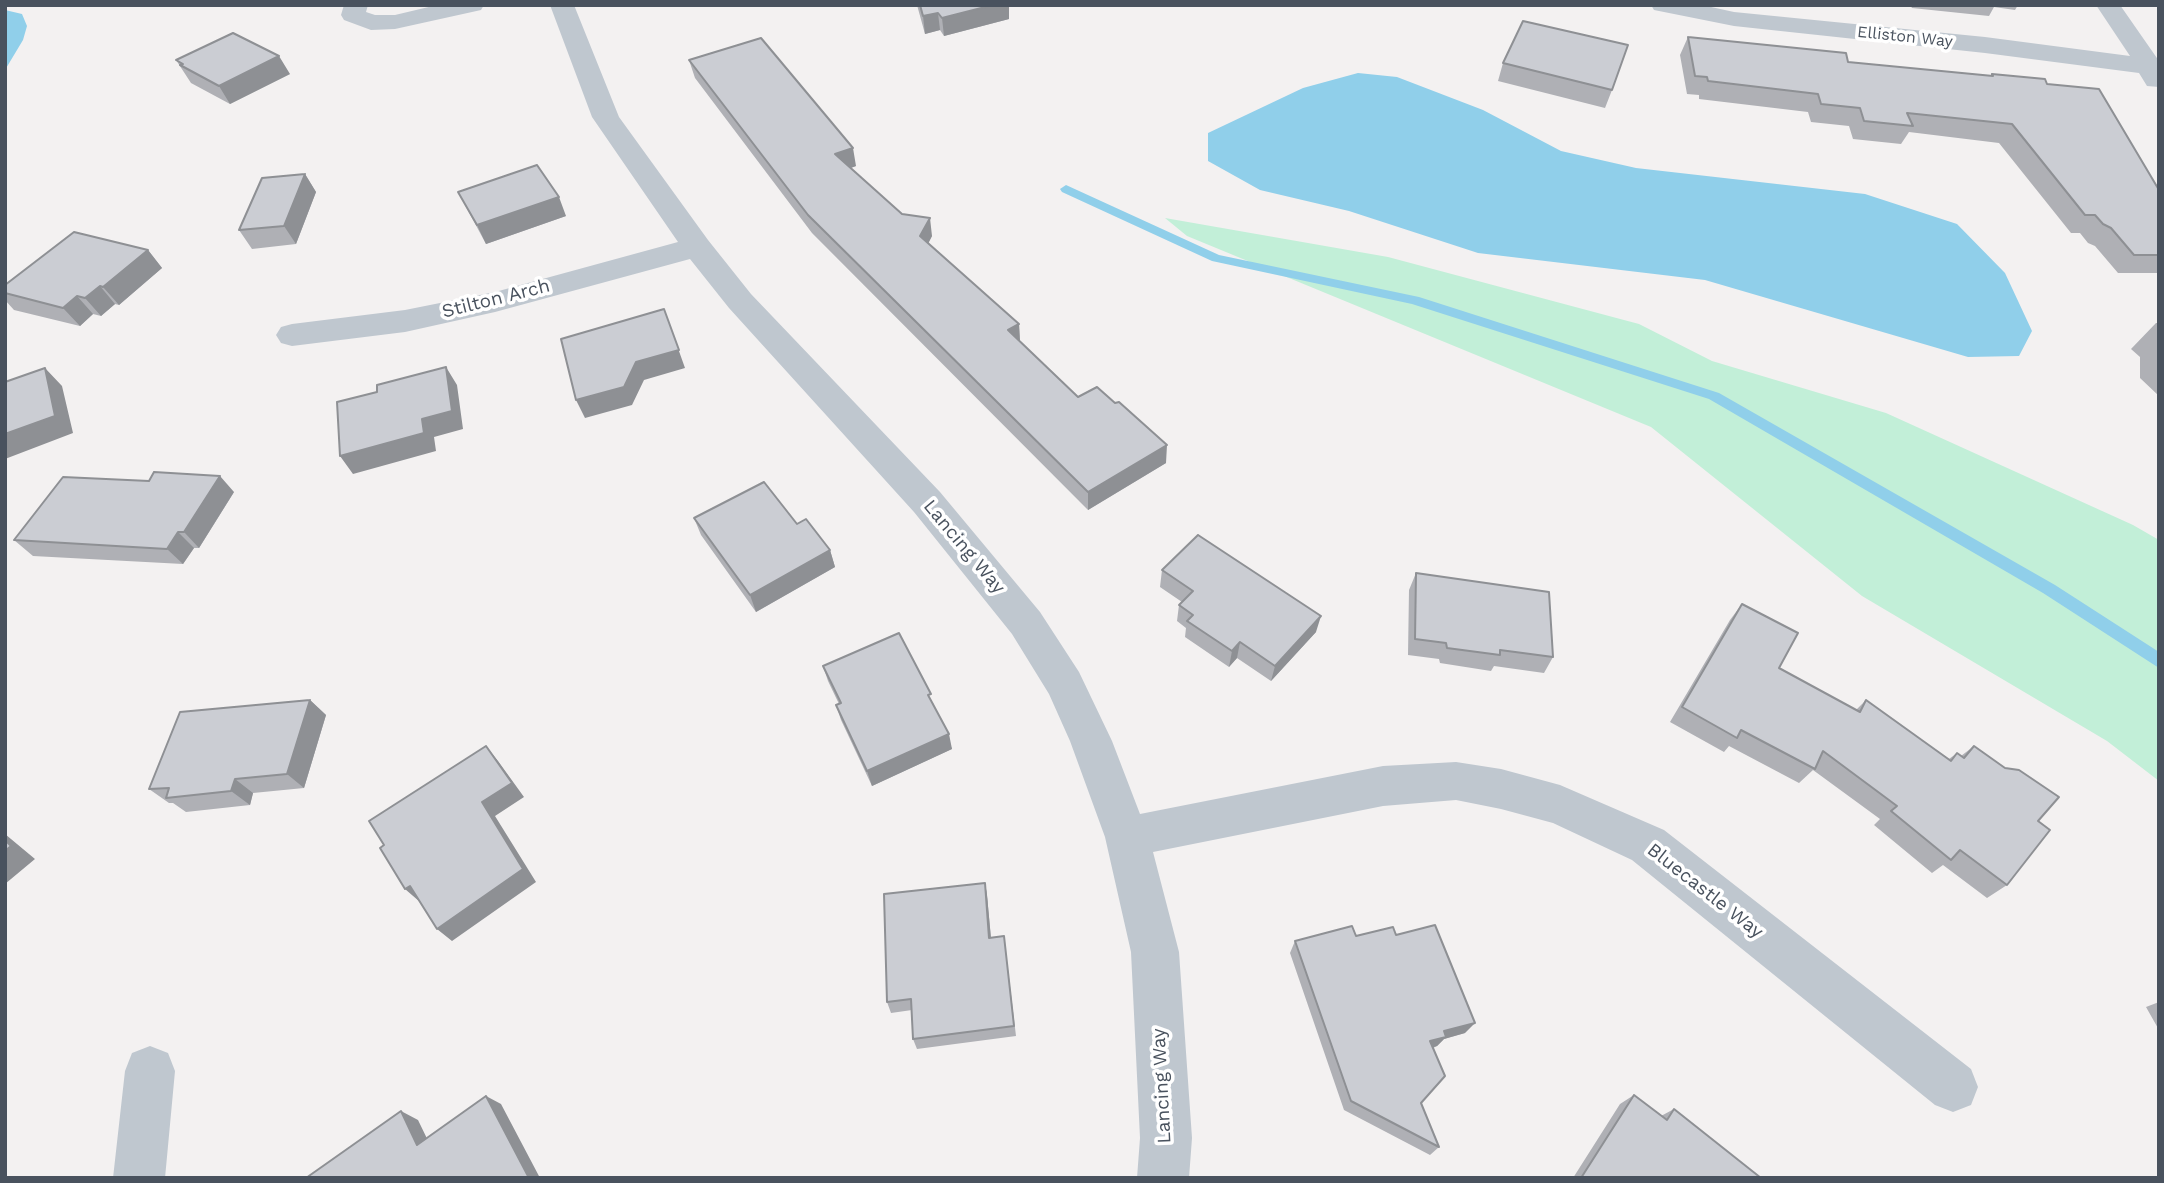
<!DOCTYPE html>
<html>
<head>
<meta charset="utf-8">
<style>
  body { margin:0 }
  #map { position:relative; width:2164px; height:1183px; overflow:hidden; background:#f3f1f1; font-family:"Work Sans",sans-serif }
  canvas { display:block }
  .frame { position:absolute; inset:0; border:7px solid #49525e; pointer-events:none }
</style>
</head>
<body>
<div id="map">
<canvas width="2164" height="1183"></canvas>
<div class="frame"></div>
</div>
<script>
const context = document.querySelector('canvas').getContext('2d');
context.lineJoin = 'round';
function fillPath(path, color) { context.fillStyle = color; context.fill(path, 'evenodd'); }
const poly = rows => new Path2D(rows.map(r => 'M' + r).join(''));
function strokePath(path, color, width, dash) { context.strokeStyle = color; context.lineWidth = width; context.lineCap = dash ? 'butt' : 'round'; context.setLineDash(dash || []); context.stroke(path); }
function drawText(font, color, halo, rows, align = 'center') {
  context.font = font + ' "Work Sans",sans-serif'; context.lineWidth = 7; context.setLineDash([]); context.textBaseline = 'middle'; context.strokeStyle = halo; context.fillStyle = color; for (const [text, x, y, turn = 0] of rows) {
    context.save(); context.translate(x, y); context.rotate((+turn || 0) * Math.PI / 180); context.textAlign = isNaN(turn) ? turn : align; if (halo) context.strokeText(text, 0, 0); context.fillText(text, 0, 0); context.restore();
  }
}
fillPath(poly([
  [1165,218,1388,257,1639,324,1712,361,1886,413,2133,525,2159,540,2159,781,2107,741,1862,596,1651,427,1187,236]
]), '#c2efd8');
fillPath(poly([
  [5,10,22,14,27,26,23,40,5,70],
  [1358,73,1397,77,1483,110,1561,151,1636,168,1865,194,1957,224,2005,273,2032,331,2019,356,1968,357,1705,280,1478,253,1349,211,1260,190,1208,161,1208,133,1303,88]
]), '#90cfea');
fillPath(poly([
  [1066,185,1219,255,1419,297,1719,393,2055,585,2159,652,2159,668,2043,593,1709,399,1412,304,1212,261,1062,192,1060,189,1066,185]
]), '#90cfea');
fillPath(poly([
  [344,5,368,5,366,12,375,15,395,15,437,5,484,5,481,10,472,12,395,29,371,30,344,20,341,15,344,5],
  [550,5,574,5,619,117,708,240,751,294,940,492,1040,612,1079,672,1112,741,1140,814,1383,766,1456,762,1501,769,1560,785,1664,830,1971,1069,1978,1087,1971,1105,1953,1112,1935,1105,1632,860,1553,823,1501,809,1456,800,1383,806,1153,852,1179,952,1192,1138,1189,1178,1137,1178,1140,1138,1131,952,1105,837,1070,741,1049,694,1012,634,914,512,729,308,690,259,495,312,405,332,292,346,281,343,276,335,281,327,292,324,405,310,495,292,678,242,592,117,550,5],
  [1651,5,1702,5,1734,12,1985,37,2130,56,2096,5,2120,5,2159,61,2159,87,2147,86,2139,73,1985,53,1734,26,1654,10,1651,5],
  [150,1046,168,1053,175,1071,165,1178,113,1178,125,1071,132,1053,150,1046]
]), '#bfc7cf');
fillPath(poly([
  [917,5,1009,5,1009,19,944,36,940,30,925,34],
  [1910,5,2018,5,2015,10,1994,7,1989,16,1912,8],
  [1688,37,1848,62,1990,76,1992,74,2047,84,2159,190,2159,273,2118,273,2095,246,2088,243,2080,233,2071,233,1999,143,1909,132,1901,144,1853,139,1849,126,1811,122,1808,112,1699,99,1699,95,1687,94,1680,55],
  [176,60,290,74,230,104,191,83],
  [689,60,856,166,851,168,902,214,932,236,928,243,1019,324,1020,342,1078,397,1166,463,1088,510,812,233,695,78],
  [1503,63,1612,90,1605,108,1498,81],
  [305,174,316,192,296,244,252,249,239,230],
  [458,192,566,216,486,244],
  [148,250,162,268,119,305,115,304,101,316,93,314,80,326,14,310,5,300,5,285],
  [2156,323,2159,323,2159,396,2140,378,2140,357,2131,349],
  [234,492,199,548,194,548,183,564,33,556,14,540],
  [694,518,797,524,830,550,835,567,756,612,701,535],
  [1162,570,1316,632,1271,681,1237,658,1229,667,1185,637,1186,628,1177,621,1179,605,1182,602,1160,587],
  [1416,573,1553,657,1544,673,1494,666,1491,671,1440,663,1439,659,1408,655,1409,590],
  [1742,604,1779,668,1856,710,1866,700,1949,759,1957,753,1961,756,1974,746,2038,821,2007,885,1987,898,1943,865,1932,873,1874,825,1880,819,1813,770,1799,783,1729,746,1724,752,1670,722,1730,620],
  [823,666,933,703,952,749,872,786,841,720,836,705,839,704,828,681],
  [310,700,326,715,304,788,253,793,250,805,186,812,173,803,169,803,149,789],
  [985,883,987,895,991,938,1004,936,1016,1036,917,1049,913,1039,912,1010,891,1013,887,1002],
  [1396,935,1465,1033,1444,1039,1437,1046,1433,1048,1421,1103,1439,1147,1430,1155,1344,1110,1290,953,1295,941,1356,936],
  [2159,1002,2159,1030,2146,1007],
  [1634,1095,1661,1116,1674,1109,1761,1178,1573,1178,1620,1104]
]), '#afb0b5');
fillPath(poly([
  [993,5,1009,5,1009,19,944,36,942,18],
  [938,13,940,30,925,34,923,16],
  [279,56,290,74,230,104,219,86],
  [853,148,856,166,839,172,835,154],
  [305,174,316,192,296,244,284,226],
  [559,197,566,216,486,244,477,225],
  [930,218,932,236,923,254,920,236],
  [148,250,162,268,119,305,103,287],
  [100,286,115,304,101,316,85,298],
  [77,296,93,314,80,326,63,308],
  [664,309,685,368,644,380,632,405,585,418,576,400,636,362],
  [1019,324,1020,342,1008,330],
  [446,367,457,385,463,429,434,437,436,451,353,474,340,456,422,419],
  [45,368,62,386,73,433,5,459,5,434],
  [1167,445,1166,463,1088,510,1088,492],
  [220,476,234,492,199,548,184,532],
  [178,532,194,548,183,564,167,549],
  [830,550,835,567,756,612,750,595],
  [1321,616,1316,632,1271,681,1275,666],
  [1240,642,1237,658,1229,667,1232,651],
  [310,700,326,715,304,788,287,774],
  [949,734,952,749,872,786,867,771],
  [486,746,498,761,524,797,495,816,536,882,452,941,437,929,482,802],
  [235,779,253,793,250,805,231,791],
  [5,834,35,859,5,884],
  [985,883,987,895,992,950,989,938],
  [410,886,420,902,405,889],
  [1475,1023,1465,1033,1444,1039,1437,1046,1422,1051,1430,1041,1444,1031],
  [486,1096,501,1104,540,1178,529,1178],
  [401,1111,418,1120,434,1153,417,1145]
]), '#8e9094');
const building = poly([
  [920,5,993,5,942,18,938,13,923,16,920,5],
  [1523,21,1628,45,1612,90,1503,63,1523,21],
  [233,33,279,56,219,86,180,65,183,64,176,60,233,33],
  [1688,37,1846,53,1848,62,1993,76,1992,74,2045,79,2047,84,2099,89,2159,190,2159,255,2134,255,2111,228,2103,224,2095,215,2085,215,2012,124,1907,113,1913,126,1864,121,1860,108,1821,104,1818,94,1708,81,1707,77,1695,76,1688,37],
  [761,38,853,148,835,154,902,214,930,218,920,236,1019,324,1008,330,1078,397,1097,387,1115,403,1119,402,1167,445,1088,492,808,215,689,60,761,38],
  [537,165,559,197,477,225,458,192,537,165],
  [305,174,284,226,239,230,262,178,305,174],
  [74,232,148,250,103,287,100,286,85,298,77,296,63,308,5,293,5,285,74,232],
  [664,309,679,350,636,362,624,387,576,400,561,339,664,309],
  [446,367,452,411,422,419,424,433,340,456,337,402,377,392,377,385,446,367],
  [45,368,55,416,5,434,5,382,45,368],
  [154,472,220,476,184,532,178,532,167,549,14,540,63,477,149,481,154,472],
  [764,482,797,524,806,519,830,550,750,595,694,518,764,482],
  [1198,535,1321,616,1275,666,1240,642,1232,651,1187,621,1193,615,1179,605,1193,591,1162,570,1198,535],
  [1416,573,1549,592,1553,657,1500,650,1500,655,1447,648,1446,643,1415,639,1416,573],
  [1742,604,1798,633,1779,668,1860,712,1866,700,1951,761,1957,753,1964,758,1974,746,2005,768,2019,770,2059,797,2038,821,2050,830,2007,885,1960,850,1951,860,1891,811,1897,806,1823,751,1815,769,1741,730,1737,738,1682,707,1742,604],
  [899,633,931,694,928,695,949,734,867,771,836,705,841,703,823,666,899,633],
  [310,700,287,774,235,779,231,791,166,798,169,788,149,789,180,712,310,700],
  [486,746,512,783,482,802,523,869,437,929,410,886,405,889,380,848,384,845,369,821,486,746],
  [5,840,11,846,5,851,5,840],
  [985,883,989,938,1004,936,1014,1026,913,1039,911,999,887,1002,884,894,985,883],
  [1435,925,1475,1023,1444,1031,1446,1037,1430,1041,1445,1076,1421,1103,1439,1147,1351,1101,1295,941,1352,926,1356,936,1393,927,1396,935,1435,925],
  [1634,1095,1667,1120,1674,1109,1761,1178,1581,1178,1634,1095],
  [486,1096,529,1178,306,1178,401,1111,417,1145,486,1096]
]);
fillPath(building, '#cbcdd3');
strokePath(building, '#8e9094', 2);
drawText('16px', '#49525e', '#fff', [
  ["Elliston Way",1905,37,6]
]);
drawText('19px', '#49525e', '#fff', [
  ["Stilton Arch",496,299,-14],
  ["Lancing Way",964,547,50],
  ["Bluecastle Way",1705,891,38],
  ["Lancing Way",1162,1086,-93]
]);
</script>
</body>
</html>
